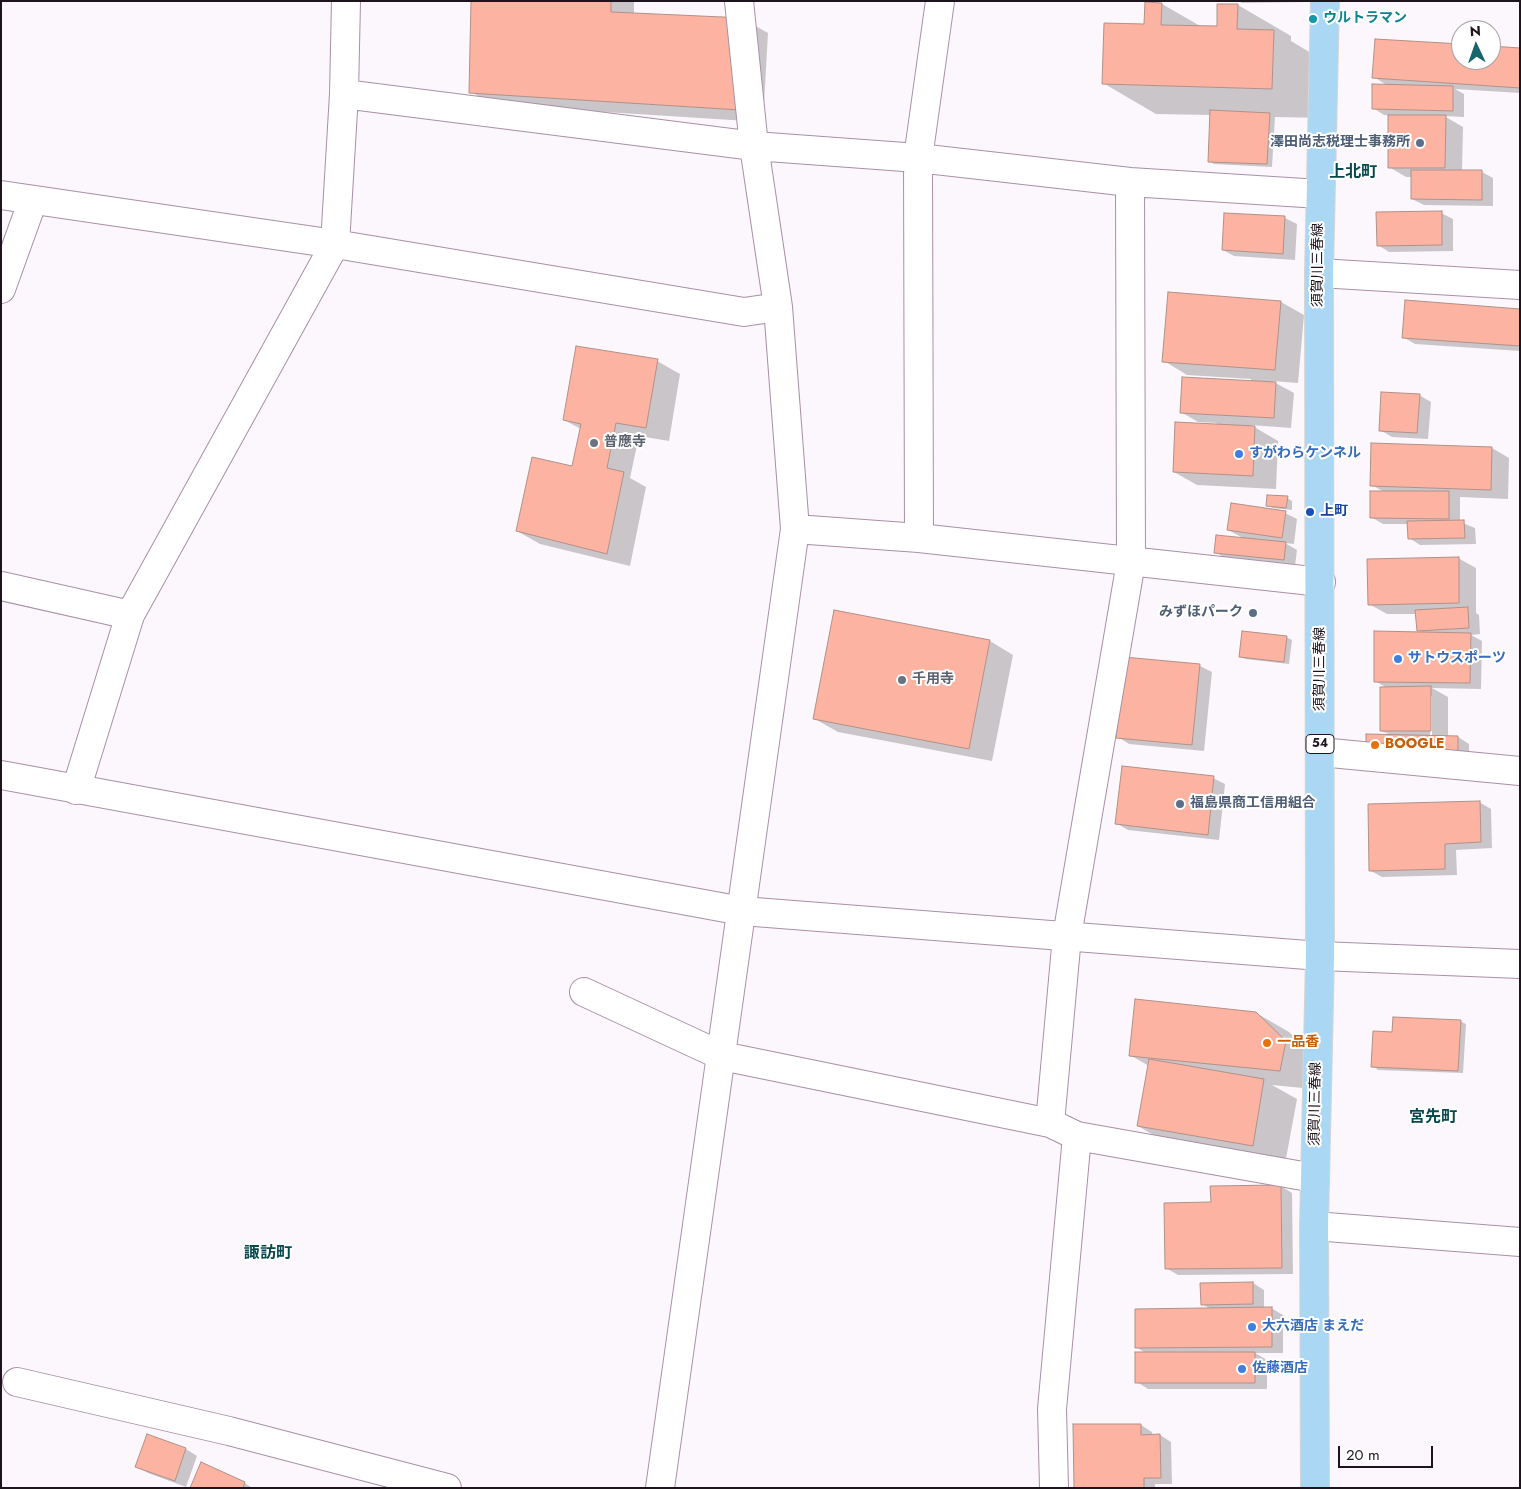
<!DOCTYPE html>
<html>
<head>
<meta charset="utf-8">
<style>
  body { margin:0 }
  #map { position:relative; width:1521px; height:1489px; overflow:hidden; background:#fcf7fc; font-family:Jost,sans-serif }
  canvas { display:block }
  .frame { position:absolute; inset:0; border:2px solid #1d141d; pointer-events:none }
  .north { position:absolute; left:1451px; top:20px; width:50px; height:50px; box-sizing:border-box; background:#fff; border:1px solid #a5a1a5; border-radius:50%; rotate:357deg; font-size:14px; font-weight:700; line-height:20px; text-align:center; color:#1d141d }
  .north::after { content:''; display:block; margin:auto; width:18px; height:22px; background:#18666b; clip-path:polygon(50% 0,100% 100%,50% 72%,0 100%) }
  .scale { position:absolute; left:1338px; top:1446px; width:95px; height:22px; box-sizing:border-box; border:2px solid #1d141d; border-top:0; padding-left:6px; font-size:15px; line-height:18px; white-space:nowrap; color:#1d141d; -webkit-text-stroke:4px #fff; paint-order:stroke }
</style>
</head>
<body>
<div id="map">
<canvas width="1521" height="1489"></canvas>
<div class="frame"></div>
<div class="north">N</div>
<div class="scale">20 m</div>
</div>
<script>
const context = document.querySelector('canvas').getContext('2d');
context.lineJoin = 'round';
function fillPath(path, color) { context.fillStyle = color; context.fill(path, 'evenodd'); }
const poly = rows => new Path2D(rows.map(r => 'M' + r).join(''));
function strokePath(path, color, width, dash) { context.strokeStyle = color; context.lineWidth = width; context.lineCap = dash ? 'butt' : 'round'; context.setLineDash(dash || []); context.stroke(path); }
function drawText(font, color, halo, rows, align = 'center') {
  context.font = font + ' Jost,"Noto Sans JP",sans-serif'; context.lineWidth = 4; context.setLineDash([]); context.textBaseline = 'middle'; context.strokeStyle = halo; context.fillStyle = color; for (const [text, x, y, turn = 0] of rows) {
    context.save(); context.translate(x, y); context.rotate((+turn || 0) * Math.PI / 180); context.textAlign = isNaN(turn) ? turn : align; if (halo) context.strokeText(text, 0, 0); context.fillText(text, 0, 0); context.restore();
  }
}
fillPath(poly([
  [473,1,634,1,634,14,745,20,768,33,763,122,494,105,471,92],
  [1239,1,1307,1,1307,2,1242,3],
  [1146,3,1162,4,1202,27,1218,28,1238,5,1291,36,1291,41,1326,62,1325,118,1275,117,1272,167,1214,164,1209,161,1211,115,1156,114,1103,83,1145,26],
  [1461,45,1461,60,1491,60,1491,47,1520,49,1520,93,1455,89,1464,94,1464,117,1444,116,1463,127,1462,171,1482,172,1493,178,1493,206,1424,205,1412,199,1413,177,1406,177,1389,167,1390,115,1384,115,1373,108,1388,86,1374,77],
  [1441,213,1453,219,1453,251,1389,252,1378,245],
  [1225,214,1285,218,1297,224,1295,260,1234,256,1223,250],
  [1281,302,1304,315,1298,383,1272,381,1294,393,1291,428,1251,425,1278,441,1276,489,1197,485,1174,472,1217,423,1198,422,1181,412,1251,382,1251,379,1187,375,1164,361],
  [1520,310,1520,351,1415,344,1403,337],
  [657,361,680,374,669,441,639,436,630,478,646,487,630,566,540,544,517,531,573,467,581,429,564,420],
  [1419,395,1431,402,1428,439,1392,437,1380,430],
  [1373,444,1492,448,1509,458,1508,499,1460,497,1460,522,1475,528,1476,544,1420,545,1409,538,1409,524,1383,524,1371,517,1384,492,1372,485],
  [1287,498,1292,501,1292,510,1273,508,1267,505],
  [1285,513,1297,519,1294,544,1285,543,1297,550,1295,566,1227,559,1215,552,1245,539,1228,530],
  [1458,558,1476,568,1476,613,1479,615,1480,634,1471,635,1482,641,1481,689,1432,688,1448,697,1448,737,1458,737,1469,744,1469,764,1381,731,1387,688,1375,681,1423,633,1418,630,1417,614,1387,614,1369,604],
  [1430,696,1432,696,1432,737,1430,737],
  [1286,637,1292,640,1289,664,1245,659,1240,656],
  [990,641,1013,655,992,761,838,732,815,719],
  [1125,659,1200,666,1212,672,1204,751,1129,744,1118,737],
  [1213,778,1225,784,1219,840,1128,830,1116,823],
  [1479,802,1491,809,1492,848,1456,850,1457,875,1382,877,1371,871],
  [1256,1013,1289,1032,1318,1061,1313,1089,1272,1085,1297,1099,1285,1164,1171,1145,1138,1126,1149,1066,1130,1055],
  [1460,1021,1466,1024,1463,1073,1378,1070,1373,1066,1393,1033],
  [1281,1186,1292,1193,1293,1274,1178,1275,1166,1268,1212,1204],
  [1253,1283,1264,1290,1264,1309,1271,1308,1283,1315,1283,1353,1255,1353,1267,1360,1267,1389,1148,1389,1137,1382,1147,1354,1136,1347,1211,1309,1202,1304],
  [1141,1425,1152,1432,1152,1436,1160,1435,1171,1442,1172,1484,1155,1484,1155,1488,1075,1488],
  [148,1436,186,1449,197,1456,186,1487,148,1473,137,1467],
  [202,1464,245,1483,252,1488,191,1488]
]), '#0003');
const building = poly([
  [471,1,611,1,611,12,745,18,740,110,469,93,471,1],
  [1145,2,1162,3,1161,25,1217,26,1217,4,1238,4,1237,29,1274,30,1272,89,1102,84,1104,23,1144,24,1145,2],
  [1375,39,1461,44,1461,60,1491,60,1491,46,1520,48,1520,88,1372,78,1375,39],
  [1372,84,1453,86,1453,111,1372,109,1372,84],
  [1210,110,1270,113,1267,164,1208,162,1210,110],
  [1388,115,1446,115,1445,168,1388,168,1388,115],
  [1411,170,1482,170,1482,200,1411,199,1411,170],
  [1442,211,1442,245,1377,246,1376,212,1442,211],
  [1224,213,1285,216,1283,254,1222,250,1224,213],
  [1168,292,1281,301,1275,370,1162,362,1168,292],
  [1405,300,1520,309,1520,346,1402,338,1405,300],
  [576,346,658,359,646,428,616,423,607,468,624,472,607,554,516,531,532,457,572,466,581,424,563,420,576,346],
  [1182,377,1276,382,1274,418,1180,413,1182,377],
  [1381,392,1420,394,1417,433,1379,431,1381,392],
  [1175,422,1255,426,1253,476,1173,472,1175,422],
  [1371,443,1492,447,1491,490,1370,486,1371,443],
  [1370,491,1449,491,1449,519,1370,518,1370,491],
  [1267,495,1288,496,1286,508,1266,506,1267,495],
  [1231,503,1286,511,1282,538,1227,530,1231,503],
  [1464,520,1465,538,1408,539,1407,521,1464,520],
  [1216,535,1286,542,1284,560,1214,553,1216,535],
  [1459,557,1459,603,1368,605,1367,559,1459,557],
  [1468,607,1469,628,1417,631,1415,610,1468,607],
  [834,610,990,640,969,749,813,719,834,610],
  [1242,631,1287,636,1284,662,1239,657,1242,631],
  [1374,631,1471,633,1470,683,1374,682,1374,631],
  [1124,657,1200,664,1192,745,1116,738,1124,657],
  [1431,686,1431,731,1380,731,1380,687,1431,686],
  [1366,734,1458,736,1458,758,1366,756,1366,734],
  [1122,766,1214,776,1208,835,1115,824,1122,766],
  [1480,801,1481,842,1445,844,1445,869,1369,871,1368,804,1480,801],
  [1135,999,1256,1012,1286,1041,1280,1071,1129,1056,1135,999],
  [1393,1017,1461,1020,1458,1071,1371,1067,1373,1031,1392,1032,1393,1017],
  [1149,1059,1264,1079,1253,1146,1137,1126,1149,1059],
  [1281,1185,1282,1268,1165,1269,1164,1203,1211,1202,1210,1186,1281,1185],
  [1253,1282,1253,1304,1201,1305,1200,1283,1253,1282],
  [1272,1307,1272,1347,1135,1348,1135,1309,1272,1307],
  [1135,1352,1255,1352,1255,1383,1135,1383,1135,1352],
  [1073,1424,1141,1424,1141,1435,1160,1434,1161,1478,1144,1478,1144,1488,1074,1488,1073,1424],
  [147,1434,186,1448,175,1481,135,1467,147,1434],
  [201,1462,245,1482,243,1488,190,1488,201,1462]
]);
fillPath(building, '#fdb3a1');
strokePath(building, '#b19088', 1);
const street = poly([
  [344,94,754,146,918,158,1130,182,1320,194],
  [1,195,335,244,744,312,778,307],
  [1319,273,1520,285],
  [1,289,33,200],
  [795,529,919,538,1321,582],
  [919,538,918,158,940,1],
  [1,586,130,615],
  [1320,752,1520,771],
  [76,790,130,615,335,244,344,94,346,1],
  [584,992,722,1056,1050,1123,1077,1136,1314,1178],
  [1050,1123,1067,936,1131,562,1130,182],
  [1314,1226,1520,1242],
  [17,1382,229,1431,447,1488],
  [660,1488,795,529,778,307,754,146,739,1],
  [1054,1488,1052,1409,1077,1136]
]);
const secondary = poly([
  [1,775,742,911,1320,956,1520,964]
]);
const primary = poly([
  [1315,1488,1314,1226,1320,956,1319,273,1325,1]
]);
strokePath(street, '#a890a6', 30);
strokePath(secondary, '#a890a6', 30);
strokePath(primary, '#d6d5d6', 30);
strokePath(street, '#fff', 28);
strokePath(secondary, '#fff', 28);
strokePath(primary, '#aad8f4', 28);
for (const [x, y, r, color] of [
  [1313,19,5,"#0f9aa8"],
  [1420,143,5,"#5c6f8a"],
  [594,443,5,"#6b7280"],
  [1239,454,5,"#3f7fe0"],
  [1310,512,5,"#1a4fb4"],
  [1253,613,5,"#5c6f8a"],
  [1398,659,5,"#3f7fe0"],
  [902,680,5,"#6b7280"],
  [1375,745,5,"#e8710a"],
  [1180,804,5,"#5c6f8a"],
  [1267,1043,5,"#e8710a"],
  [1252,1327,5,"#3f7fe0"],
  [1242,1369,5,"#3f7fe0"]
]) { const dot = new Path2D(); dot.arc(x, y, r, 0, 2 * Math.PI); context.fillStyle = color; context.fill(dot); strokePath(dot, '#fff', 2); }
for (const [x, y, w] of [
  [1320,744,28]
]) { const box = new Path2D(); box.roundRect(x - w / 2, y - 9.5, w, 19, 4); context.fillStyle = '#fff'; context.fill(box); strokePath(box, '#1d141d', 1); }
drawText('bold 12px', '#1d141d', null, [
  ["54",1320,744]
]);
drawText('bold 14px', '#0d838f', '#fff', [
  ["ウルトラマン",1323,19]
], 'left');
drawText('bold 14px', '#4e5e75', '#fff', [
  ["澤田尚志税理士事務所",1410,143],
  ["みずほパーク",1243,613],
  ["福島県商工信用組合",1190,804,"left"]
], 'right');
drawText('14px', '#1d141d', '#fff', [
  ["須賀川三春線",1319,265,-90],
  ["須賀川三春線",1321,669,-90],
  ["須賀川三春線",1316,1104,-89]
]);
drawText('bold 14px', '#5b616d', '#fff', [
  ["普應寺",604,443],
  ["千用寺",912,680]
], 'left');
drawText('bold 14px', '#366cbe', '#fff', [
  ["すがわらケンネル",1249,454],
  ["サトウスポーツ",1408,659],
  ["大六酒店 まえだ",1262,1327],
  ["佐藤酒店",1252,1369]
], 'left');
drawText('bold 14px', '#164399', '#fff', [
  ["上町",1320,512]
], 'left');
drawText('bold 14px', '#c56008', '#fff', [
  ["BOOGLE",1385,745],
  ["一品香",1277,1043]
], 'left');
drawText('bold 16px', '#07494d', '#fff', [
  ["上北町",1353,173],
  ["宮先町",1433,1118],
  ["諏訪町",268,1254]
]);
</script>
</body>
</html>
